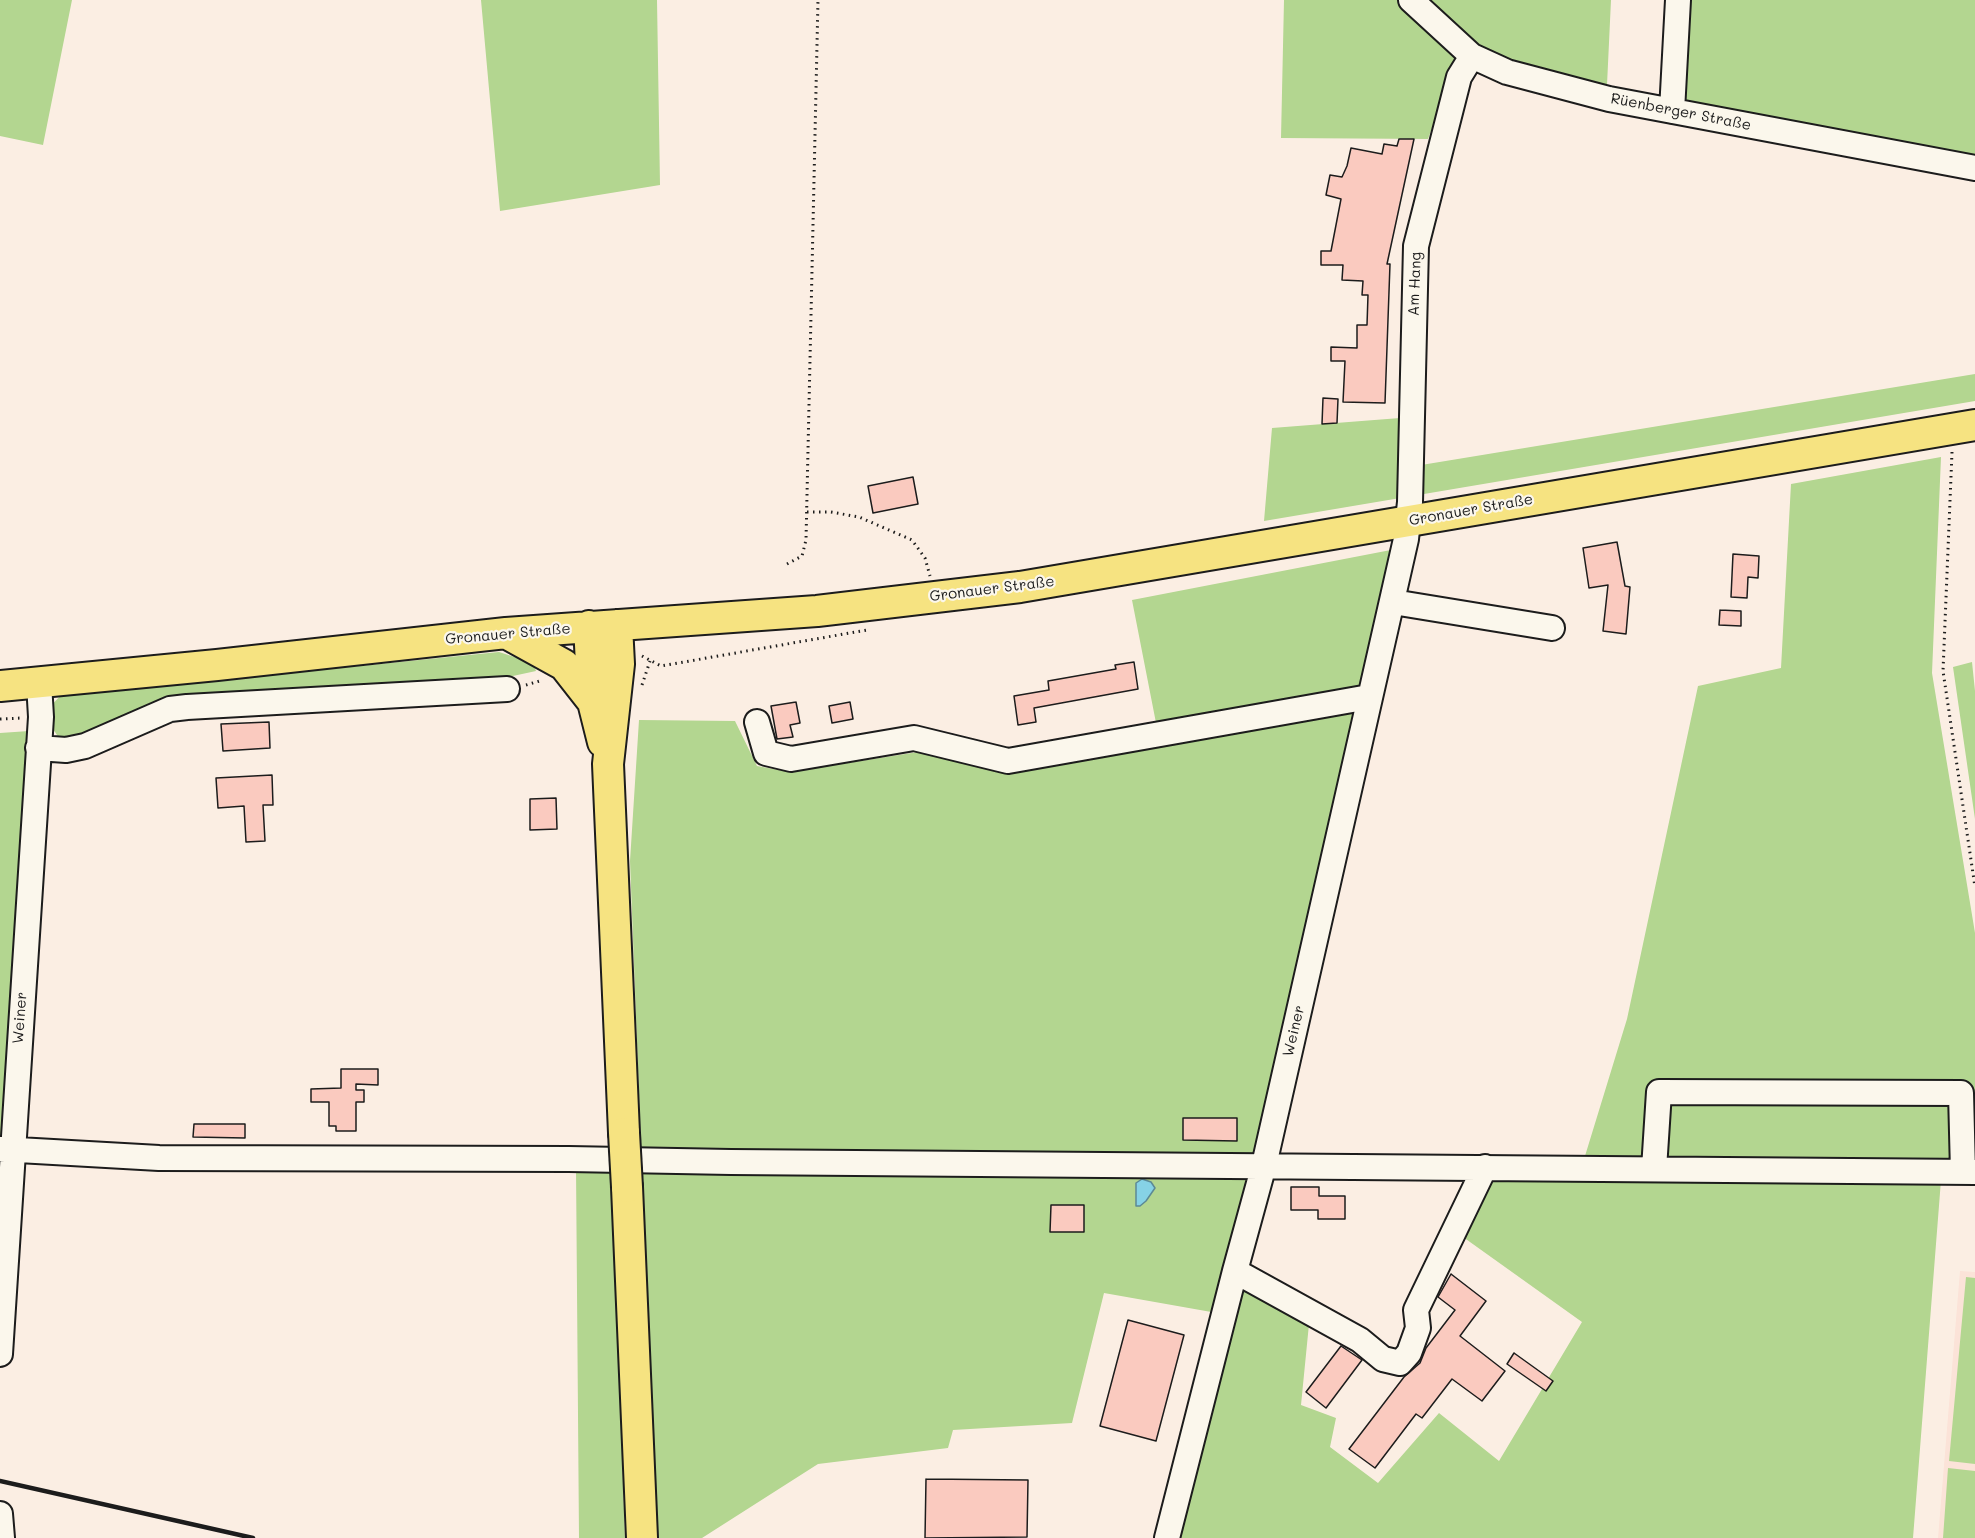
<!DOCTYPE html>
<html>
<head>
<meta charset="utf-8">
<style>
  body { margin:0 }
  canvas { display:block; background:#fbeee3 }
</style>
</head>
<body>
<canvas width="1975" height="1538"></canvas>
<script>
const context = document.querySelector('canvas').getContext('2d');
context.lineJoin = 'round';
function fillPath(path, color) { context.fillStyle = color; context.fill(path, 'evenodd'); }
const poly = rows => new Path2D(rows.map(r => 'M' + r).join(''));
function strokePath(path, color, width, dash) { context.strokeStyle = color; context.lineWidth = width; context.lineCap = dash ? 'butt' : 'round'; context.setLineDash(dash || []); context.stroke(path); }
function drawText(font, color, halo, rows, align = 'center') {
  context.font = font + ' Mali,sans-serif'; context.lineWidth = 4.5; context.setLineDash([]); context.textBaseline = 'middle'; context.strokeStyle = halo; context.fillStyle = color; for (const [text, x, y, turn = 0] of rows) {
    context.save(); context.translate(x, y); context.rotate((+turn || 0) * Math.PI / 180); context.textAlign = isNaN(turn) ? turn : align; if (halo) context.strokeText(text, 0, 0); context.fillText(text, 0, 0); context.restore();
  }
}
fillPath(poly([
  [1960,1271,1975,1272,1975,1538,1938,1538]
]), '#fbe3d8');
fillPath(poly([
  [0,0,72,0,43,145,0,136],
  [481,0,657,0,660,185,500,211],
  [1284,0,1402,0,1459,53,1428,139,1281,138],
  [1423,0,1611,0,1607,85,1526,67,1502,60,1464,37],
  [1684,0,1975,0,1975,157,1679,100],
  [1975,374,1975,401,1264,521,1272,428,1400,418,1403,468],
  [1941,457,1932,673,1975,933,1975,1162,1585,1156,1627,1019,1698,686,1781,668,1791,484],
  [1396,549,1363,693,1157,728,1132,600],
  [499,652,533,663,536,671,499,679,184,699,81,740,59,738,49,723,50,707,60,696],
  [1972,662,1975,691,1975,819,1953,667],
  [1359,703,1251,1174,1217,1313,1104,1293,1072,1423,953,1430,948,1448,818,1464,702,1538,656,1538,630,861,639,720,735,721,757,766,790,772,918,752,1006,770],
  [29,731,10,1146,0,1144,0,733],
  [576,1167,612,1169,625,1538,579,1538],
  [1491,1177,1941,1180,1913,1538,1179,1538,1240,1286,1309,1324,1301,1405,1336,1418,1330,1447,1378,1483,1439,1413,1499,1461,1582,1322,1463,1237],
  [1966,1277,1975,1278,1975,1464,1949,1461],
  [1948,1468,1975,1471,1975,1538,1943,1538]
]), '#b3d690');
const water = poly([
  [1142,1179,1151,1182,1155,1188,1146,1201,1140,1206,1136,1206,1136,1183,1142,1179]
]);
fillPath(water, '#86d2e6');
strokePath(water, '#5c8995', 1.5);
const building = poly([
  [1399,139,1414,139,1387,264,1390,264,1385,403,1343,402,1345,361,1331,361,1331,347,1357,348,1357,325,1367,325,1368,295,1362,295,1363,281,1342,280,1343,265,1321,265,1321,251,1331,251,1341,199,1326,195,1330,175,1342,177,1347,166,1351,148,1382,154,1384,144,1397,146,1399,139],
  [1323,398,1338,399,1337,423,1322,424,1323,398],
  [913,477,918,504,873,513,868,486,913,477],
  [1617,542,1625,586,1630,587,1626,634,1603,631,1608,585,1589,588,1583,548,1617,542],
  [1733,554,1759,556,1758,578,1748,577,1747,598,1731,597,1733,554],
  [1720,610,1741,611,1741,626,1719,625,1720,610],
  [1134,662,1138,689,1034,708,1036,722,1018,725,1014,696,1049,690,1048,681,1116,669,1115,665,1134,662],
  [796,702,800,723,790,725,793,737,777,739,771,706,796,702],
  [850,702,853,719,832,723,829,706,850,702],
  [269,722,270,748,223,751,221,724,269,722],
  [272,775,273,805,263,805,265,841,246,842,244,806,218,808,216,778,272,775],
  [556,798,557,829,530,830,530,799,556,798],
  [341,1069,378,1069,378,1085,356,1084,356,1090,364,1090,364,1102,356,1102,356,1131,336,1131,336,1126,329,1126,329,1102,311,1102,311,1089,341,1088,341,1069],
  [1183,1118,1237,1118,1237,1141,1183,1140,1183,1118],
  [194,1124,245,1124,245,1138,193,1137,194,1124],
  [1291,1187,1319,1187,1319,1196,1345,1196,1345,1219,1318,1219,1318,1210,1291,1210,1291,1187],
  [1051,1205,1084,1205,1084,1232,1050,1232,1051,1205],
  [1451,1274,1486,1301,1460,1336,1505,1371,1482,1401,1452,1379,1422,1418,1416,1414,1375,1468,1349,1449,1404,1377,1420,1363,1426,1348,1455,1310,1438,1297,1451,1274],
  [1128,1320,1184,1335,1156,1441,1100,1426,1128,1320],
  [1341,1346,1362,1360,1326,1408,1306,1392,1341,1346],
  [1514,1353,1553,1381,1546,1391,1507,1364,1514,1353],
  [926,1479,1028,1480,1027,1537,925,1538,926,1479]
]);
fillPath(building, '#facabf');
strokePath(building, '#1c1c1c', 1.5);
const minor = poly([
  [1411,0,1472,56,1507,72,1609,99,1975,168],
  [1672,111,1678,0],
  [1393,602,1552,628],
  [757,722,766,753,791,759,914,738,1008,761,1369,697],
  [38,748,66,750,85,746,170,709,187,707,507,689],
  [0,1149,159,1158,569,1159,731,1162,1975,1172],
  [1654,1169,1659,1092,1961,1093,1963,1172],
  [1235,1271,1360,1340,1383,1359,1400,1363,1409,1353,1418,1328,1416,1310,1485,1167],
  [0,1354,41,717,39,683],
  [0,1514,2,1538],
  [1167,1538,1235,1271,1264,1165,1406,539,1410,502,1416,246,1459,77,1472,56]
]);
const major = poly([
  [617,625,619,664,608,764,624,1133],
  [589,626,593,702,603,742],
  [506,633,564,665,593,702],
  [0,686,217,665,506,633,817,611,1020,587,1975,425],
  [627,1187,642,1538]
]);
strokePath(minor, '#1c1c1c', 28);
strokePath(major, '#1c1c1c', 34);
strokePath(poly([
  [1952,452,1943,671,1975,887],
  [807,512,831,512,859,517,912,540,925,558,930,576],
  [787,564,802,556,806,540,818,0],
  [642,656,661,666,867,630],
  [526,685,543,680],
  [642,685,650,661],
  [0,719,22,718]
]), '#1c1c1c', 3, [1.5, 4.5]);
strokePath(minor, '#fbf7ec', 24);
strokePath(major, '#f6e381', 30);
strokePath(poly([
  [0,1481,253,1538]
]), '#1c1c1c', 4.5);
const majorBridge = poly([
  [624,1133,627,1187]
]);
strokePath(majorBridge, '#1c1c1c', 34, []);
strokePath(majorBridge, '#f6e381', 30);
drawText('15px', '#1c1c1c', '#fbf7ec', [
  ["Rüenberger Straße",1681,112,11],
  ["Am Hang",1415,284,-88],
  ["Gronauer Straße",1471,510,-10],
  ["Gronauer Straße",992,589,-7],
  ["Gronauer Straße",508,634,-5],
  ["Weiner",20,1018,-86],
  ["Weiner",1294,1031,-77]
]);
</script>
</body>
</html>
